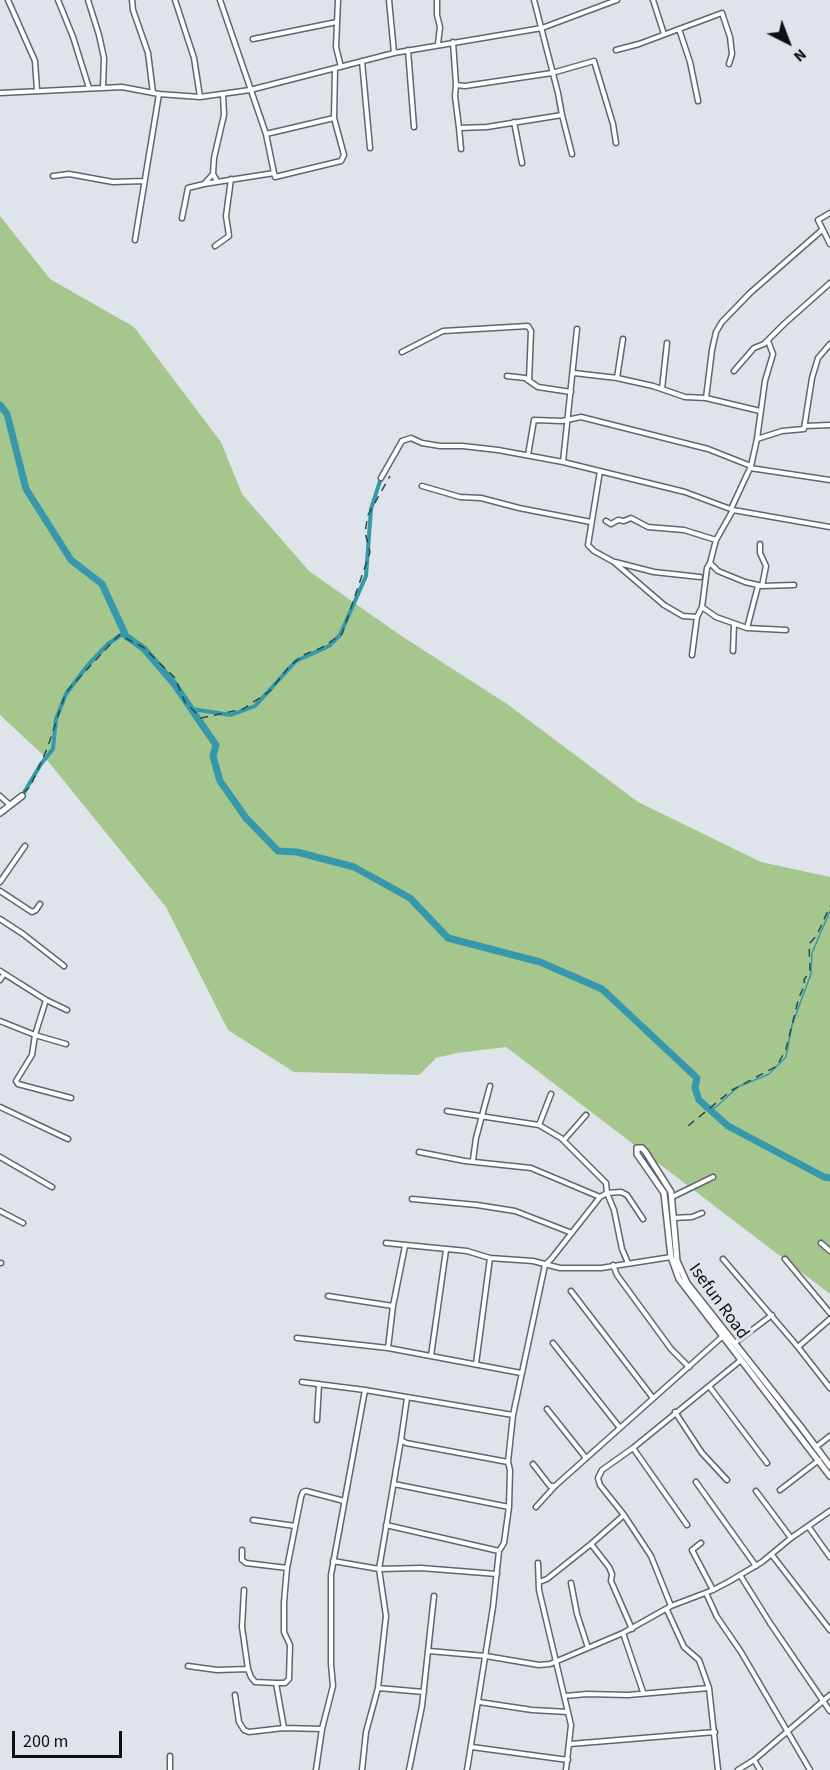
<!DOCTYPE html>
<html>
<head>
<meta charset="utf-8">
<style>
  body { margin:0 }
  #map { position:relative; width:830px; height:1770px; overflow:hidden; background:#dee4ea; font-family:"Source Sans 3",sans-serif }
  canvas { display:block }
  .north { position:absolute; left:758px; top:12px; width:60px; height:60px; -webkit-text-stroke:4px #dee4ea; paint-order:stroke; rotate:138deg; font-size:16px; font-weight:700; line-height:24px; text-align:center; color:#0e1012 }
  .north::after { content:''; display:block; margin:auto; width:21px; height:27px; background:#0e1012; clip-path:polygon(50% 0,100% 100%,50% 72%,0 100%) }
  .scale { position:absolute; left:12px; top:1731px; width:110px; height:27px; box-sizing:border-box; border:3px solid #0e1012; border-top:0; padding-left:8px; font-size:18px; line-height:21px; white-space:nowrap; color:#0e1012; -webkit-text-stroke:4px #dee4ea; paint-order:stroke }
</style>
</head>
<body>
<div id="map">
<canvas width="830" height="1770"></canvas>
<div class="north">N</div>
<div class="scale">200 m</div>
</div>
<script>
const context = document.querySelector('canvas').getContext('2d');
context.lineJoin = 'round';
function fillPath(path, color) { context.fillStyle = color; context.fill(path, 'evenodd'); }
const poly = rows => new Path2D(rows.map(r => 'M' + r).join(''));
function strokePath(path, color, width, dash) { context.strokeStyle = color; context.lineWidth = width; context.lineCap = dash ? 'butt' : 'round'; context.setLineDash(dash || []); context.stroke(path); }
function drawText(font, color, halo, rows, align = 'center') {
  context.font = font + ' "Source Sans 3",sans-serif'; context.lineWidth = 6; context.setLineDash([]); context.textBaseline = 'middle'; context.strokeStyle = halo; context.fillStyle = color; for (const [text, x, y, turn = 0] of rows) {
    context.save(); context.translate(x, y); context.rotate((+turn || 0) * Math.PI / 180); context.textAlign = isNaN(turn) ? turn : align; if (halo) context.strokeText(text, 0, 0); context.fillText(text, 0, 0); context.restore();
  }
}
fillPath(poly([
  [0,216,50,279,134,327,221,442,242,494,309,571,400,635,507,704,638,802,761,862,830,877,830,1294,506,1047,457,1053,436,1058,419,1075,294,1072,228,1030,166,907,43,755,0,715]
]), '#a5c78e');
strokePath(poly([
  [709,1109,716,1107,738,1087,769,1074,786,1057,792,1025,811,974,812,953,830,911]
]), '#3698aa', 1.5);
strokePath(poly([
  [192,709,231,715,255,706,296,661,329,646,340,635,366,576,371,509,381,478],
  [22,796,41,764,53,749,56,719,66,694,87,666,108,644,125,632]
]), '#3698aa', 4);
strokePath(poly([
  [0,405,7,414,26,489,71,560,102,584,126,636,144,649,175,685,196,716,216,745,213,756,220,781,246,818,278,851,297,852,354,867,410,898,448,938,540,962,602,989,697,1078,695,1088,699,1100,728,1126,824,1177,830,1178]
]), '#3698aa', 7);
strokePath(poly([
  [23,793,30,787,47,749,66,692,119,635,143,647,175,678,185,702,201,718,243,709,270,691,288,668,303,655,321,648,342,634,370,552,365,532,368,515,390,476],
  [688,1126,732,1090,777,1066,786,1049,799,997,805,985,804,980,810,970,809,944,817,935,830,906]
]), '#224d55', 1.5, [8, 6]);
const street = poly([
  [8,0,35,61,37,90],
  [58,0,73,37,89,88],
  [88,0,99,35,104,58,103,87],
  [132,0,133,10,148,53,153,93],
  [175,0,194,58,200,97],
  [220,0,266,134,274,173],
  [338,0,336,47,341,67],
  [389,0,394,53],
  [437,0,437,15,440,27,438,44],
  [653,0,664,34],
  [679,29,690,62,698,101],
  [253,39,337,22],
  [453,42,456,85,455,96,459,128,487,127,562,115,558,93,534,0],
  [408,50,414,127],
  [616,50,639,44,722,13,730,37,732,54,729,64],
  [362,61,370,148],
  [456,85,465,86,552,73,594,61,613,124,616,143],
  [0,93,122,87,159,94,200,97,250,90,394,53,542,28,617,0],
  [562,115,572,154],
  [514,122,522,163],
  [459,128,461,149],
  [266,134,334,118],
  [53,176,69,174,113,182,144,181],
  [217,181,213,174,214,158,224,115,223,94],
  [204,184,274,173,275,177,341,161,344,155,334,118,335,69],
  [830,213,818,220,830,244],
  [182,218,188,188,204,184,213,174],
  [135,240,159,94],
  [215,246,229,236,226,216,231,179],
  [402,352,443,331,528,326,531,331,529,381],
  [734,371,754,348,764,344,784,324,830,283],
  [574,373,617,378,623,339],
  [507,376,525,378,538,387,571,392],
  [617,378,653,386,685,397,706,398,760,411],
  [662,389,667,343],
  [706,398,712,350,716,332,722,322,750,293,822,230],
  [805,426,830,425],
  [757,439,782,431,804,429,812,378,818,358,830,344],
  [528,455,534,420,562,421,581,417,708,449,751,466],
  [563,462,577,329],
  [750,468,830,480],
  [600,471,588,545,594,551,614,562,664,605,683,616,697,617,692,655],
  [381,478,402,441,411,438,422,443,440,446,463,446,498,450,563,462,685,492,733,510,830,527],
  [422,486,460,497,481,498,519,508,591,522],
  [731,509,751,466,757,439,765,381,773,354,768,341],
  [606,521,611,524,618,520,624,521,631,518,648,527,684,530,716,540],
  [615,562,654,572,700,577],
  [710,563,718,571,745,582,762,586,766,566,760,553,760,544],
  [762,586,794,585],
  [702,607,716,617,747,628,758,586],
  [697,617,702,607,707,568,710,563,716,540,733,510],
  [747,628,786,630],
  [733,651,734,624],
  [0,796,10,805],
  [0,882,25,846],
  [0,891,32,912,36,910,40,904],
  [0,919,23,934,64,966],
  [0,971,46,1000,67,1010],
  [0,980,4,974],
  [46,1000,35,1035,32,1055,16,1081,18,1084,71,1098],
  [0,1021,35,1035,66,1044],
  [0,1107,68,1139],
  [447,1111,539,1125,561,1138,606,1183,607,1193,614,1210,622,1249,628,1263],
  [539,1125,551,1094],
  [564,1140,586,1115],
  [419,1152,465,1161,531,1168,600,1197,607,1193,621,1192,627,1195,643,1219],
  [0,1157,52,1187],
  [473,1160,476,1138,490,1086],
  [672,1197,713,1177],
  [412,1199,477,1205,515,1211,572,1233],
  [0,1211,23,1223],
  [673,1218,692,1217,702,1213],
  [386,1243,467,1251,490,1258,533,1261,560,1268,601,1268,671,1257],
  [821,1243,830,1251],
  [723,1259,798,1347,830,1388],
  [785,1259,830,1313],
  [0,1263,1,1263],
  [613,1265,617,1275,671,1349,689,1367],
  [571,1291,653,1398],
  [328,1296,393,1306],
  [297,1338,388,1348,521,1373],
  [736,1342,772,1315],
  [553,1343,620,1428],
  [798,1347,830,1319],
  [388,1348,393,1306,405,1246],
  [431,1356,446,1250],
  [476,1364,490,1258],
  [302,1382,365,1390,513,1415],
  [709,1386,767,1463],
  [407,1398,401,1440,406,1443,508,1462],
  [547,1409,586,1458],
  [675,1412,702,1453,727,1480],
  [317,1420,319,1384],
  [816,1447,830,1436],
  [633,1448,687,1525],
  [533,1464,550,1486,554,1486],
  [696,1482,756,1566],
  [394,1484,509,1507],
  [780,1490,819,1460],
  [756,1491,791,1538],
  [536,1507,555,1486,723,1336],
  [253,1520,295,1526],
  [386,1525,499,1551],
  [808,1526,830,1557],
  [701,1543,692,1550,713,1590],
  [591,1544,609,1567,612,1574,611,1581,632,1629],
  [242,1550,242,1560,246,1563,287,1568],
  [772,1555,830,1630],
  [333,1561,379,1569,421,1568,497,1574],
  [538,1563,539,1590,571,1725,566,1770],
  [740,1575,770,1623,830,1711],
  [539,1582,547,1579,591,1544,624,1515],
  [571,1583,577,1614,588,1648],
  [244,1590,242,1627,248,1669,251,1677,255,1682,276,1683],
  [706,1593,717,1617,741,1652,810,1770],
  [671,1606,651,1556,624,1515,600,1485,598,1478,602,1470,633,1448,741,1360],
  [667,1610,684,1647,699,1660,709,1688,718,1770],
  [623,1633,643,1692],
  [429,1651,486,1656,539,1665,550,1664,623,1633,671,1606,713,1590,730,1581,762,1562,791,1538,830,1511],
  [188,1666,217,1670,248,1669],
  [378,1688,386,1616,379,1569,401,1440],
  [235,1695,239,1722,244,1730,249,1732,284,1728,322,1729],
  [565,1696,587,1694,628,1695,709,1688],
  [479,1702,532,1710,568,1712],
  [284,1728,276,1683,285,1683,289,1679,290,1645,284,1632,284,1602,287,1568,301,1497,303,1492,306,1491,344,1501],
  [570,1744,715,1732],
  [472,1747,568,1760],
  [170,1756,170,1770],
  [754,1760,760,1770],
  [316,1770,322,1729,333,1686,331,1664,331,1575,365,1390],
  [362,1770,366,1732,378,1688,424,1692],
  [409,1770,422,1706,434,1596],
  [467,1770,493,1607,499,1551,504,1543,509,1507,510,1470,508,1462,513,1415,545,1265,552,1258,600,1197],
  [738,1770,754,1760,830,1695]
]);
const secondary = poly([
  [0,813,22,796],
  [830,1466,801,1427,687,1283,677,1261,671,1192,645,1151,642,1148,637,1148,637,1154,664,1193,671,1257,679,1279,830,1476]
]);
strokePath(street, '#61666b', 7);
strokePath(secondary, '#61666b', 8);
strokePath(street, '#fff', 4);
strokePath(secondary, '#fff', 5);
drawText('18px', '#0e1012', '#dee4ea', [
  ["Isefun Road",718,1302,54]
]);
</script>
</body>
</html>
